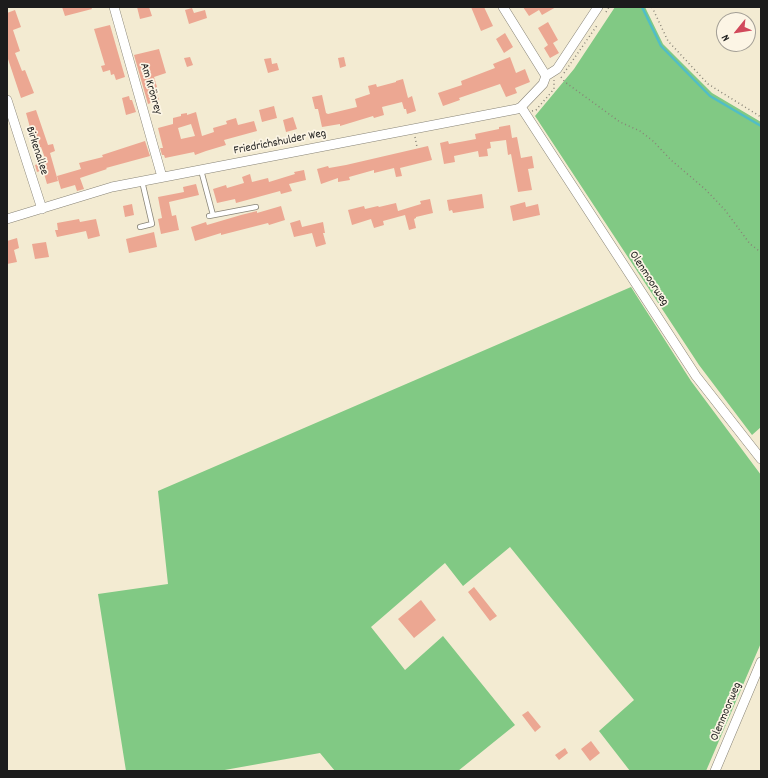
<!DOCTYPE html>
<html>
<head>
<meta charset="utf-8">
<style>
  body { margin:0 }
  #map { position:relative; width:768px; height:778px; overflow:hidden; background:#f3ebd2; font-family:Dekko,sans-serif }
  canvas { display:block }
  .frame { position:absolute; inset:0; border:8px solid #1c1c1c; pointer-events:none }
  .north { position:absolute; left:716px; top:12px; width:40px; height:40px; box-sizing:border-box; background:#fcf5e5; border:1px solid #a29e95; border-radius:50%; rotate:240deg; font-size:11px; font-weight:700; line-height:16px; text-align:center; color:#1c1c1c }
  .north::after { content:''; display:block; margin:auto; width:14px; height:18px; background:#d1495b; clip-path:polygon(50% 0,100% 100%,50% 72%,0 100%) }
</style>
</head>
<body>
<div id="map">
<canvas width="768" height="778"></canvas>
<div class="frame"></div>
<div class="north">N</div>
</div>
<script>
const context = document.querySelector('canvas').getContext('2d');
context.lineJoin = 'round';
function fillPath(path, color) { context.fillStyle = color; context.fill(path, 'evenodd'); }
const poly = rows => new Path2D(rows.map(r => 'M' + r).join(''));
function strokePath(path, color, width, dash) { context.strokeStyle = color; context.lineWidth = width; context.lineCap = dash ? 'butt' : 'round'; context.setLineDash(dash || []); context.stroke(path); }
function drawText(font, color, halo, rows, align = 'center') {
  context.font = font + ' Dekko,sans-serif'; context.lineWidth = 3.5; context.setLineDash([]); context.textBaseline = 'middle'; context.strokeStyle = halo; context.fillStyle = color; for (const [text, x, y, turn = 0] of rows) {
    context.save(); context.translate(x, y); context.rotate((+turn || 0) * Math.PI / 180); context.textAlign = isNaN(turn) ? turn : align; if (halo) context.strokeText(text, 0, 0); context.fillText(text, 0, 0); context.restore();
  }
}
fillPath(poly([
  [615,7,645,7,663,44,712,93,761,122,761,427,752,435,699,365,535,116,574,69],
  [631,287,691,381,761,475,761,643,706,771,630,771,599,731,634,700,510,547,463,586,445,563,371,627,405,670,443,636,515,725,458,771,335,771,320,753,219,771,126,771,98,594,168,584,158,491]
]), '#81c984');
strokePath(poly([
  [642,7,661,46,710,96,761,126]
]), '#50bec7', 2.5);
fillPath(poly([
  [62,7,91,7,92,9,65,16],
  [137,7,149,7,152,16,140,19],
  [471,7,484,7,493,26,481,31],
  [523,7,556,7,542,15,539,10,529,16],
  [192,8,194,13,205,10,207,18,189,24,185,10],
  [15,10,21,27,13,30,20,51,15,53,22,71,25,70,34,93,21,98,7,56,7,13],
  [548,22,558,40,553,43,559,53,550,58,544,48,548,45,538,28],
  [110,25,125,77,116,80,114,74,111,75,110,70,103,72,101,66,105,65,94,29],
  [505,33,513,47,504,53,496,39],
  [159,49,166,73,154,77,157,87,155,88,159,100,148,104,134,55],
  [190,57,193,65,187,67,184,58],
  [344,57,346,66,340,68,338,58],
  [510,57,516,73,525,69,530,82,515,88,517,93,506,97,500,84,459,98,460,100,443,106,438,93,462,85,461,81,495,68,493,64],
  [271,58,272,64,277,63,279,70,268,73,264,59],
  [403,79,408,98,412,96,416,111,407,114,406,109,404,109,402,102,382,107,384,115,374,118,373,116,340,126,340,124,322,127,318,109,315,109,312,97,322,95,326,113,328,114,357,107,355,99,370,94,368,86,376,84,377,87,396,82,396,81],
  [129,96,130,100,132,100,136,112,126,115,122,98],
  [274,106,277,118,262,122,259,110],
  [36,110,48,145,53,144,55,151,50,153,58,181,47,184,43,170,37,172,35,165,46,161,41,147,36,149,26,113],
  [196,112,202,136,214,132,213,128,227,124,226,121,236,118,238,125,254,121,257,131,224,140,226,145,206,151,195,155,194,152,165,158,164,155,162,155,160,148,163,148,158,128,173,124,173,118,181,116,181,114,187,113,187,115],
  [191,124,195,136,181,139,178,128],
  [293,117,297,129,286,132,283,120],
  [510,125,512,138,517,137,521,158,532,156,534,168,528,169,532,190,518,192,511,154,508,155,506,140,490,142,491,148,487,149,488,156,479,157,478,151,454,156,455,162,444,164,440,143,448,141,449,144,476,139,475,134,499,129,499,127],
  [145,141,150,156,106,168,107,169,80,178,84,189,77,191,75,185,61,189,57,176,81,169,79,163,103,157,102,155],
  [428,146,432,160,400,168,402,176,396,177,394,168,374,173,374,170,349,177,350,180,338,182,338,178,321,184,317,169,328,166,329,168,346,165],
  [304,170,306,180,289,184,292,191,281,194,280,191,236,203,235,199,217,203,213,189,226,185,227,188,244,183,242,177,250,174,252,182,268,178,269,182,295,174,294,172],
  [196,184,199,195,169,202,172,216,176,215,179,230,161,234,158,219,162,218,158,197,184,192,183,187],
  [482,194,484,208,453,213,452,210,449,211,447,200],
  [430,199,433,213,416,217,416,218,414,219,416,228,409,230,405,215,383,221,384,225,374,228,371,219,352,225,348,210,364,206,365,209,378,206,379,207,396,203,398,211,421,204,420,201],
  [525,202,526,207,538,204,540,215,513,221,510,206],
  [132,204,134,215,125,217,123,206],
  [281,206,285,220,269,225,268,223,221,235,221,233,195,241,191,227,206,222,207,225,241,215,257,211,257,213],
  [79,219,80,222,96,219,100,236,88,239,86,231,57,237,55,230,58,230,57,223],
  [300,220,302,227,323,222,325,233,323,233,326,244,316,247,312,233,294,237,290,223],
  [154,232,157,247,129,253,126,239],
  [17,238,19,248,14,250,17,262,7,264,7,241],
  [46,242,49,257,35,259,32,244],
  [474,587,497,616,490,621,468,592],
  [421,600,436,620,414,638,398,619],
  [528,711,541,727,535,732,522,715],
  [591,741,600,753,590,761,581,749],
  [565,748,568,753,559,760,555,755]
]), '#eca792');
const service = poly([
  [201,170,213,215],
  [209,216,256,207],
  [140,227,152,224,142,181]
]);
const minor = poly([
  [114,7,162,177],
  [503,7,546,76],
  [546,76,557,69,598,7],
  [7,100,42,209],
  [521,107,696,376,761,459],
  [7,219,112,187,517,109,521,107,543,84,546,76],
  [715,771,761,662]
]);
strokePath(service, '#888477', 6);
strokePath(minor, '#888477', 10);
strokePath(poly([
  [652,7,668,41,708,84,761,117],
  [606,12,609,7],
  [564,73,598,24],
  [561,77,565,82,620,122,640,131,653,141,671,160,705,189,725,210,750,244,758,250,761,251],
  [532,111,536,110,554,89,554,80],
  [415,137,417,147]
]), '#888477', 1.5, [1, 3]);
strokePath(service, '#fff', 4.5);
strokePath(minor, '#fff', 9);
drawText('12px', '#1c1c1c', '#fcf5e5', [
  ["Am Krönrey",150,89,74],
  ["Friedrichshulder Weg",280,143,-11],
  ["Birkenallee",36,151,72],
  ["Olenmoorweg",648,279,57],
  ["Olenmoorweg",727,712,-67]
]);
</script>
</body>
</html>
